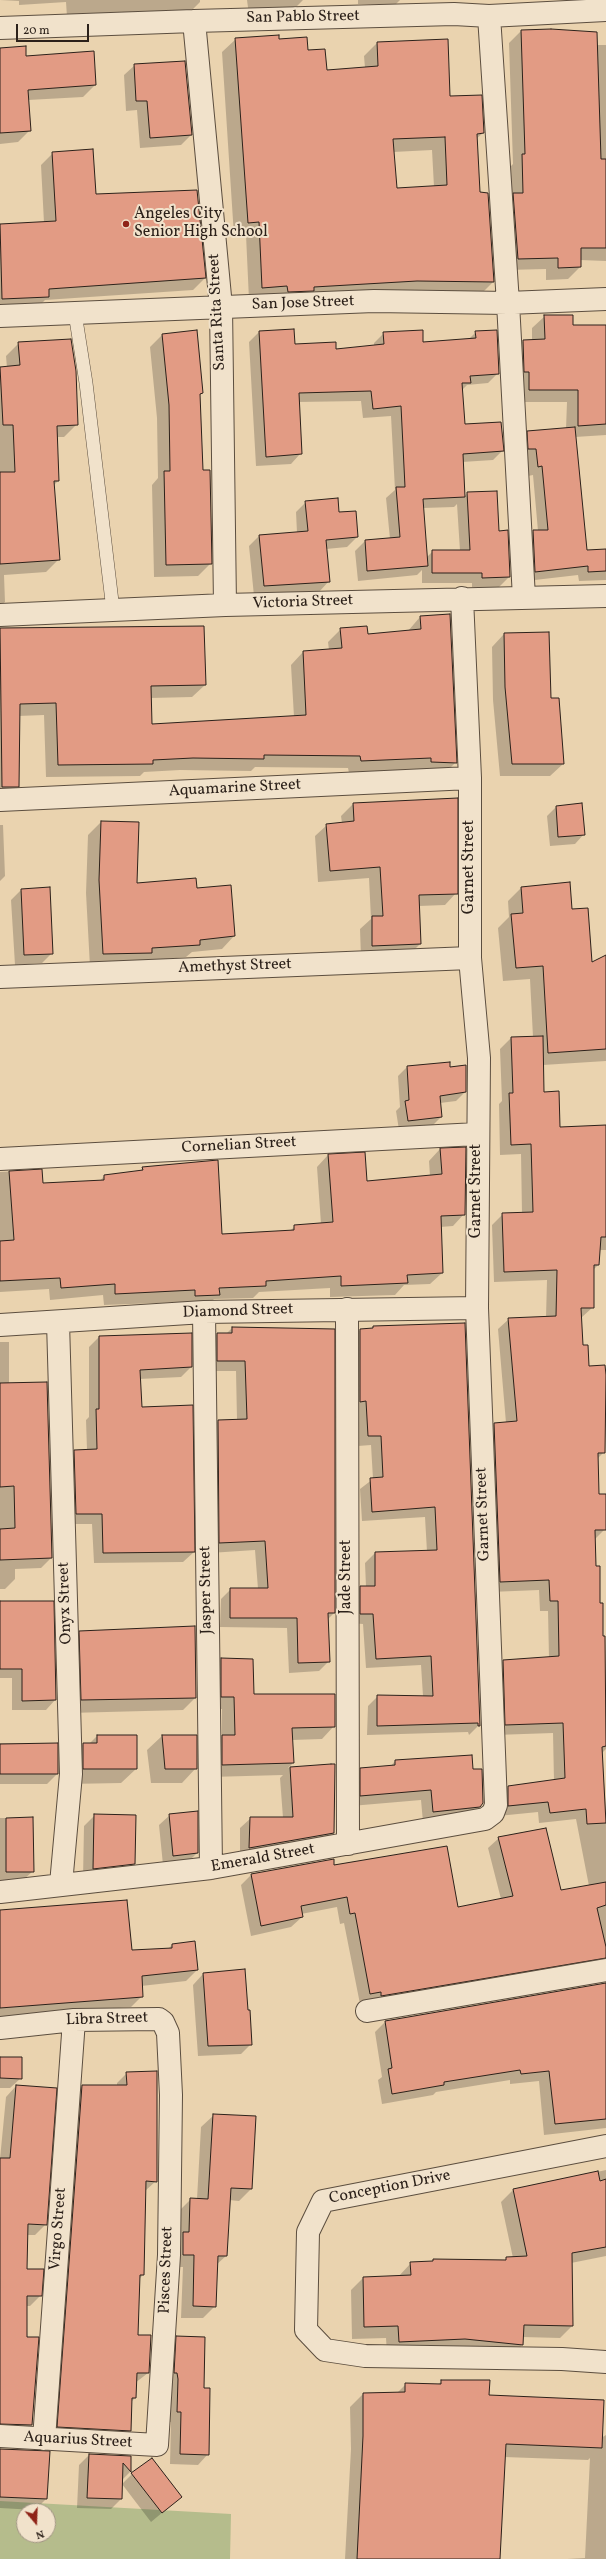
<!DOCTYPE html>
<html>
<head>
<meta charset="utf-8">
<style>
  body { margin:0 }
  #map { position:relative; width:606px; height:2559px; overflow:hidden; background:#ead3af; font-family:Vollkorn,serif }
  canvas { display:block }
  .north { position:absolute; left:16px; top:2503px; width:40px; height:40px; box-sizing:border-box; background:#f1e2cb; border:1px solid #a29584; border-radius:50%; rotate:161deg; font-size:11px; font-weight:700; line-height:16px; text-align:center; color:#2c211a }
  .north::after { content:''; display:block; margin:auto; width:14px; height:18px; background:#8f2418; clip-path:polygon(50% 0,100% 100%,50% 72%,0 100%) }
  .scale { position:absolute; left:16px; top:24px; width:73px; height:18px; box-sizing:border-box; border:2px solid #2c211a; border-top:0; padding-left:5px; font-size:12px; line-height:14px; white-space:nowrap; color:#2c211a; -webkit-text-stroke:3px #f1e2cb; paint-order:stroke }
</style>
</head>
<body>
<div id="map">
<canvas width="606" height="2559"></canvas>
<div class="north">N</div>
<div class="scale">20 m</div>
</div>
<script>
const context = document.querySelector('canvas').getContext('2d');
context.lineJoin = 'round';
function fillPath(path, color) { context.fillStyle = color; context.fill(path, 'evenodd'); }
const poly = rows => new Path2D(rows.map(r => 'M' + r).join(''));
function strokePath(path, color, width, dash) { context.strokeStyle = color; context.lineWidth = width; context.lineCap = dash ? 'butt' : 'round'; context.setLineDash(dash || []); context.stroke(path); }
function drawText(font, color, halo, rows, align = 'center') {
  context.font = font + ' Vollkorn,serif'; context.lineWidth = 4; context.setLineDash([]); context.textBaseline = 'middle'; context.strokeStyle = halo; context.fillStyle = color; for (const [text, x, y, turn = 0] of rows) {
    context.save(); context.translate(x, y); context.rotate((+turn || 0) * Math.PI / 180); context.textAlign = isNaN(turn) ? turn : align; if (halo) context.strokeText(text, 0, 0); context.fillText(text, 0, 0); context.restore();
  }
}
fillPath(poly([
  [0,2501,231,2514,230,2559,0,2559],
  [24,2511,48,2511,48,2535,24,2535]
]), '#b5bc8c');
fillPath(poly([
  [0,0,200,0,200,2,188,14,67,17,66,2,19,5,19,1],
  [247,0,303,0,292,11,249,15],
  [358,0,400,0,396,4,358,4],
  [521,31,596,45,606,45,606,261,580,260,580,267,568,279,546,280,546,269,506,270,511,197,510,167,513,164,509,43],
  [236,39,278,40,307,51,326,71,365,68,364,56,377,43,450,97,483,133,476,139,479,193,493,282,480,295,249,300,246,235,234,236,222,52],
  [432,150,434,187,396,189,393,152],
  [0,48,25,57,95,85,83,97,28,100,30,130,18,142,0,144],
  [135,65,191,135,181,145,140,148,137,110,126,111,124,75],
  [53,153,95,195,205,278,193,290,45,300,36,309,0,310,0,225,44,223,41,165],
  [545,316,572,326,606,326,606,435,575,437,586,551,606,550,606,580,579,581,578,575,526,581,524,541,533,531,538,531,533,475,528,476,527,458,518,441,528,432,566,429,567,402,517,402,511,353,523,341,532,340,532,328],
  [293,330,294,345,335,350,374,346,374,343,384,333,423,343,468,340,476,332,498,373,488,383,467,385,461,391,464,425,502,451,493,460,462,462,464,497,467,493,498,532,509,577,499,587,472,587,472,583,422,583,422,570,417,575,358,581,355,551,365,541,390,539,386,498,395,490,391,416,363,418,361,401,298,402,300,454,291,464,256,466,249,342,259,332],
  [457,504,460,551,433,551,427,557,423,508,454,507],
  [162,335,202,393,199,396,202,471,211,563,198,576,154,577,152,485,158,478,157,418,150,347],
  [19,343,77,424,64,437,56,437,58,481,54,485,59,559,46,572,4,575,5,602,0,606,0,368,7,368,6,356],
  [306,502,338,514,357,537,347,547,326,549,329,581,319,592,254,596,249,546,259,536,297,533,296,512],
  [420,617,456,762,443,775,349,773,348,768,255,767,251,771,180,770,144,772,140,776,46,777,44,715,18,716,18,786,5,799,0,799,0,628,205,685,192,697,150,698,151,725,294,717,291,665,303,652,329,650,328,642,341,629,367,636,408,631],
  [504,634,563,764,550,776,500,776,493,700,492,647],
  [353,804,456,893,445,905,419,906,420,944,408,956,361,957,360,929,371,919,369,878,318,882,315,836,327,825,342,823,341,816],
  [556,807,584,834,575,844,550,846,547,816],
  [101,822,136,884,196,889,234,936,222,949,192,952,186,957,90,967,86,893,88,835],
  [0,825,3,825,5,876,0,881],
  [521,888,572,910,592,963,606,956,606,1061,543,1065,543,1093,559,1128,606,1126,606,1250,599,1250,598,1265,593,1270,593,1307,581,1318,582,1346,588,1367,604,1366,606,1412,604,1452,597,1459,598,1495,605,1529,594,1540,606,1693,606,1749,602,1753,606,1811,606,1964,360,2004,344,1923,340,1924,337,1907,301,1914,302,1917,291,1927,251,1936,241,1885,252,1874,333,1866,457,1908,501,1899,488,1848,499,1838,561,1891,589,1886,576,1819,539,1823,538,1812,498,1816,498,1797,508,1787,554,1781,553,1733,495,1735,493,1672,503,1661,549,1658,548,1611,540,1611,539,1590,490,1592,484,1434,494,1424,506,1423,498,1329,509,1319,546,1317,547,1280,494,1282,492,1225,503,1214,522,1214,521,1154,500,1155,499,1104,502,1101,500,1049,511,1038,533,1037,530,979,503,981,498,928,509,917,508,901],
  [21,890,52,953,42,963,15,965,11,900],
  [407,1067,449,1068,465,1092,456,1101,440,1103,441,1117,432,1126,399,1130,396,1111,400,1107,398,1076],
  [440,1149,464,1214,453,1226,440,1227,442,1273,430,1284,404,1285,395,1295,330,1297,330,1288,259,1292,253,1298,214,1299,207,1306,184,1307,184,1302,104,1305,103,1295,50,1300,49,1289,0,1292,0,1172,41,1170,42,1184,100,1181,104,1176,139,1172,143,1168,221,1235,289,1232,295,1226,321,1224,317,1167,328,1155,366,1182,430,1176,429,1161],
  [464,1324,479,1725,469,1735,468,1732,367,1735,368,1706,378,1696,423,1696,421,1665,366,1668,363,1624,350,1623,350,1597,360,1587,366,1587,365,1563,375,1553,427,1552,425,1517,362,1521,360,1489,373,1479,371,1445,358,1446,350,1340,360,1330,370,1330,373,1327],
  [232,1328,334,1330,334,1613,328,1619,329,1661,319,1671,289,1673,287,1628,220,1627,221,1599,231,1589,258,1589,255,1550,210,1553,208,1431,218,1421,237,1420,236,1371,208,1371,207,1344,217,1334,226,1334],
  [99,1337,191,1367,181,1377,139,1379,141,1408,194,1552,183,1562,94,1563,92,1524,66,1524,64,1461,75,1451,87,1450,86,1420,89,1417,89,1347],
  [0,1342,9,1342,9,1384,51,1558,41,1568,15,1569,15,1579,5,1589,0,1589],
  [53,1602,55,1700,46,1710,12,1710,12,1678,0,1678,0,1606],
  [80,1632,195,1698,183,1710,69,1713,67,1645],
  [221,1659,253,1695,334,1726,322,1739,292,1740,293,1763,288,1768,334,1765,333,1833,323,1843,240,1858,240,1828,251,1818,283,1818,280,1778,283,1775,210,1777,210,1748,222,1736,222,1709,209,1709,209,1672],
  [97,1736,136,1769,121,1783,69,1784,68,1759,83,1744,89,1744],
  [162,1736,196,1736,196,1768,182,1783,151,1783,147,1750],
  [0,1743,57,1744,57,1774,47,1784,0,1784],
  [395,1761,472,1770,479,1807,469,1817,423,1822,421,1800,351,1806,351,1779,361,1769,390,1767],
  [170,1815,197,1853,187,1863,163,1865,159,1825],
  [94,1816,134,1864,124,1874,83,1878,84,1826],
  [0,1818,32,1818,33,1871,22,1881,0,1882],
  [0,1911,131,1951,168,1949,172,1945,197,1970,186,1981,141,1986,142,1996,131,2007,0,2018],
  [203,1974,248,2012,251,2044,241,2054,198,2056,193,1985],
  [606,1984,606,2128,544,2135,539,2081,510,2084,510,2080,436,2092,433,2095,382,2104,378,2080,382,2077,375,2032,386,2021],
  [0,2058,21,2078,10,2088,0,2088],
  [127,2073,156,2181,145,2191,143,2275,139,2279,137,2336,148,2373,135,2383,135,2398,131,2402,130,2431,120,2441,48,2436,72,2096,82,2086,117,2086,117,2083],
  [16,2086,46,2224,35,2235,27,2235,26,2270,41,2295,30,2306,26,2306,31,2425,21,2436,0,2435,0,2159,6,2097],
  [214,2115,251,2189,239,2201,229,2200,226,2256,216,2265,215,2306,203,2318,181,2318,183,2267,171,2267,179,2211,191,2199,197,2199,201,2127],
  [606,2170,606,2256,571,2263,572,2326,560,2338,522,2337,522,2345,510,2357,387,2354,386,2338,352,2339,351,2290,363,2278,398,2277,411,2263,431,2262,433,2260,504,2261,513,2258,501,2202,513,2190],
  [177,2337,203,2388,208,2454,198,2465,170,2464,171,2422,167,2422,167,2347],
  [442,2381,601,2438,606,2435,606,2559,567,2559,585,2558,590,2458,588,2460,504,2457,499,2559,345,2559,351,2449,350,2407,363,2394,397,2393,406,2384,437,2385],
  [0,2449,49,2452,46,2499,35,2510,0,2508],
  [89,2455,130,2457,130,2472,122,2480,121,2499,111,2509,77,2508,79,2465],
  [132,2474,181,2497,151,2522,122,2484]
]), '#0003');
const building = poly([
  [551,29,597,32,601,159,606,159,606,248,581,248,581,267,558,268,558,258,518,259,513,193,523,193,522,154,525,154,521,30,551,29],
  [279,35,279,39,307,37,308,50,325,49,327,70,378,66,377,42,448,39,450,96,482,95,484,133,477,134,480,192,488,193,494,282,417,281,314,287,314,291,288,292,287,286,262,288,259,222,248,223,235,38,279,35],
  [445,137,447,185,397,188,393,139,445,137],
  [26,46,26,56,94,51,96,85,28,90,31,131,0,133,0,48,26,46],
  [185,61,192,135,150,138,147,101,136,101,134,64,185,61],
  [93,149,96,194,197,190,206,278,49,289,49,297,2,299,0,224,56,221,52,152,93,149],
  [544,315,573,315,573,325,606,325,606,424,578,426,578,390,529,390,529,372,524,372,523,340,545,339,544,315],
  [294,329,295,344,336,342,336,349,384,344,383,332,423,330,423,342,476,338,475,331,497,330,499,374,470,376,471,383,462,383,465,424,501,422,504,451,463,454,465,497,423,499,428,566,367,571,365,540,400,537,396,487,405,487,401,406,373,409,371,391,299,393,302,454,266,457,259,331,294,329],
  [197,330,203,393,200,394,203,470,210,470,212,564,166,565,164,471,170,471,169,405,162,334,197,330],
  [71,339,76,371,78,425,57,426,59,481,54,481,60,560,0,564,0,472,15,472,13,425,3,425,0,367,20,365,18,342,71,339],
  [575,427,587,550,606,549,606,571,588,572,588,566,535,572,533,530,548,530,542,466,538,467,536,449,528,449,527,431,575,427],
  [497,491,499,531,508,530,510,577,482,578,482,573,432,573,432,550,470,550,467,492,497,491],
  [338,498,339,512,356,511,358,537,326,540,330,582,264,586,259,535,308,531,305,501,338,498],
  [450,614,457,763,431,762,431,758,361,761,360,756,264,755,264,759,193,758,153,760,153,764,58,765,56,703,20,704,19,787,2,787,0,628,204,626,206,685,151,686,152,724,306,715,303,651,342,648,340,628,367,626,368,634,421,629,420,616,450,614],
  [549,632,551,698,559,698,564,764,512,764,505,687,504,633,549,632],
  [458,798,458,894,419,895,421,944,372,946,372,916,383,916,380,867,330,871,326,824,354,821,353,803,458,798],
  [582,803,585,835,558,837,556,806,582,803],
  [101,821,139,822,137,883,196,878,197,888,231,885,235,936,200,940,200,945,152,948,152,953,103,954,99,880,101,821],
  [570,882,572,909,588,908,592,962,606,955,606,1049,548,1053,543,966,516,968,511,914,523,913,521,887,570,882],
  [50,887,53,954,24,955,21,889,50,887],
  [543,1036,544,1092,559,1091,560,1127,606,1125,606,1237,601,1237,599,1265,594,1265,594,1308,581,1308,583,1345,588,1345,589,1366,605,1365,606,1375,605,1453,598,1453,599,1494,606,1494,606,1530,595,1530,596,1566,600,1566,600,1603,603,1603,603,1636,605,1636,606,1746,602,1747,606,1823,587,1824,586,1809,550,1813,548,1802,508,1806,508,1786,565,1778,563,1723,505,1725,503,1660,559,1656,558,1601,550,1601,549,1580,500,1582,494,1423,517,1421,508,1318,556,1316,557,1270,504,1272,502,1213,533,1212,531,1144,511,1145,509,1093,513,1093,511,1037,543,1036],
  [450,1062,450,1067,466,1065,466,1092,440,1096,442,1117,408,1121,405,1101,409,1100,407,1066,450,1062],
  [466,1147,465,1215,441,1216,443,1273,407,1275,408,1283,341,1286,341,1276,266,1281,266,1286,219,1288,220,1295,195,1296,195,1290,115,1294,115,1284,61,1288,60,1278,0,1281,0,1241,14,1240,9,1171,42,1169,43,1183,104,1180,104,1175,143,1170,142,1167,218,1160,222,1234,294,1230,294,1225,333,1222,328,1154,365,1152,367,1181,442,1174,440,1148,466,1147],
  [465,1323,480,1726,478,1726,478,1723,377,1726,377,1695,433,1696,431,1656,376,1659,373,1614,360,1614,360,1586,375,1586,375,1552,437,1550,435,1507,372,1512,370,1478,383,1477,381,1436,368,1436,366,1401,360,1402,360,1329,373,1328,373,1326,465,1323],
  [232,1327,335,1329,335,1613,328,1613,330,1662,298,1663,297,1618,230,1618,230,1588,268,1588,265,1541,219,1543,218,1420,247,1419,245,1361,217,1361,217,1333,232,1333,232,1327],
  [192,1333,192,1367,140,1370,142,1407,193,1405,195,1552,103,1553,102,1514,76,1514,74,1450,97,1449,96,1409,99,1409,99,1336,192,1333],
  [47,1382,52,1558,0,1560,0,1529,15,1528,14,1486,0,1487,0,1383,47,1382],
  [0,1601,54,1601,56,1700,22,1701,22,1669,0,1669,0,1601],
  [195,1626,196,1698,81,1700,79,1631,195,1626],
  [221,1658,253,1659,254,1694,335,1694,335,1727,292,1728,294,1763,222,1765,222,1735,235,1735,234,1697,221,1697,221,1658],
  [97,1735,137,1735,137,1769,83,1769,83,1743,97,1743,97,1735],
  [162,1735,197,1735,197,1769,165,1769,162,1735],
  [58,1743,58,1774,0,1774,0,1744,58,1743],
  [472,1755,473,1769,482,1769,483,1803,480,1807,433,1812,431,1790,360,1796,360,1768,395,1765,395,1760,472,1755],
  [331,1764,335,1764,334,1833,249,1848,250,1817,293,1817,290,1767,331,1764],
  [198,1811,198,1853,173,1856,169,1814,198,1811],
  [94,1814,136,1815,135,1864,93,1869,94,1814],
  [33,1817,34,1872,6,1872,6,1818,33,1817],
  [546,1828,561,1890,606,1882,606,1905,597,1908,606,1947,606,1958,381,1996,381,1992,370,1994,355,1913,350,1914,347,1897,301,1906,303,1917,261,1926,251,1874,334,1859,334,1865,447,1846,458,1907,513,1896,498,1837,546,1828],
  [127,1900,132,1950,172,1948,172,1944,195,1941,198,1970,142,1976,143,1997,0,2008,0,1910,127,1900],
  [245,1969,248,2010,250,2010,252,2045,208,2046,203,1973,245,1969],
  [606,1983,606,2119,555,2124,549,2071,521,2074,520,2070,444,2082,444,2085,392,2094,388,2069,392,2068,385,2021,606,1983],
  [0,2057,22,2057,22,2079,0,2078,0,2057],
  [157,2071,157,2182,146,2181,144,2275,140,2275,138,2335,151,2335,149,2373,137,2373,136,2398,132,2398,131,2431,57,2427,82,2085,127,2085,126,2072,157,2071],
  [16,2085,57,2088,47,2225,28,2224,27,2269,44,2269,42,2296,27,2296,27,2337,39,2337,32,2425,0,2424,0,2158,10,2158,16,2085],
  [213,2114,256,2116,252,2189,231,2188,227,2256,218,2256,216,2307,193,2306,194,2255,183,2255,183,2232,189,2232,190,2198,208,2199,213,2114],
  [598,2171,600,2181,606,2179,606,2247,572,2253,573,2326,524,2325,523,2345,465,2339,399,2342,398,2326,364,2327,363,2277,411,2275,410,2262,433,2261,433,2259,506,2260,506,2257,527,2256,513,2189,598,2171],
  [176,2336,205,2337,204,2388,210,2388,209,2455,180,2454,181,2412,177,2412,178,2379,177,2373,174,2373,176,2336],
  [441,2380,490,2380,489,2395,604,2400,602,2448,506,2444,500,2559,357,2559,363,2436,363,2393,405,2392,405,2383,441,2384,441,2380],
  [0,2449,50,2451,47,2499,0,2497,0,2449],
  [89,2454,131,2456,131,2472,123,2463,122,2499,87,2498,89,2454],
  [152,2458,182,2497,162,2513,131,2473,152,2458]
]);
fillPath(building, '#e29b84');
strokePath(building, '#2c211a', 1);
const service = poly([
  [75,313,86,383,113,610]
]);
const minor = poly([
  [489,16,508,303,524,598],
  [194,21,221,307,225,605],
  [0,28,194,21,454,14,489,16,606,10],
  [0,316,374,301,508,303,606,299],
  [0,615,225,605,606,596],
  [0,800,470,778],
  [0,977,470,958],
  [0,1159,477,1134],
  [347,1309,348,1844],
  [204,1312,211,1868],
  [58,1322,71,1774,61,1884],
  [0,1325,204,1312,477,1308],
  [0,1892,211,1868,485,1819,493,1813,496,1805,477,1308,479,1058,470,958,470,778,462,598],
  [367,2011,606,1970],
  [0,2028,74,2020,159,2019,163,2022,168,2033,171,2095,169,2255,157,2445,0,2436],
  [606,2146,323,2201,308,2232,306,2330,325,2350,365,2356,562,2359,606,2362],
  [44,2439,74,2020]
]);
strokePath(service, '#5c4e3f', 14);
strokePath(minor, '#5c4e3f', 24);
strokePath(service, '#f1e2cb', 13);
strokePath(minor, '#f1e2cb', 22);
for (const [x, y, r, color] of [
  [126,224,4,"#8f2418"]
]) { const dot = new Path2D(); dot.arc(x, y, r, 0, 2 * Math.PI); context.fillStyle = color; context.fill(dot); strokePath(dot, '#f1e2cb', 1.5); }
drawText('16px', '#2c211a', '#f1e2cb', [
  ["San Pablo Street",303,18,-1],
  ["San Jose Street",303,304,-2],
  ["Santa Rita Street",218,312,-93],
  ["Victoria Street",303,603,-2],
  ["Aquamarine Street",235,789,-3],
  ["Garnet Street",470,867,-90],
  ["Amethyst Street",235,967,-2],
  ["Cornelian Street",239,1146,-3],
  ["Garnet Street",477,1191,-90],
  ["Diamond Street",238,1312,-2],
  ["Garnet Street",484,1514,-92],
  ["Jade Street",347,1577,-90],
  ["Jasper Street",207,1590,-91],
  ["Onyx Street",66,1603,-92],
  ["Emerald Street",263,1859,-10],
  ["Libra Street",107,2020,-2],
  ["Conception Drive",390,2188,-11],
  ["Virgo Street",59,2229,-86],
  ["Pisces Street",167,2270,-88],
  ["Aquarius Street",78,2441,3]
]);
drawText('16px', '#2c211a', '#f1e2cb', [
  ["Angeles City",134,215],
  ["Senior High School",134,233]
], 'left');
</script>
</body>
</html>
